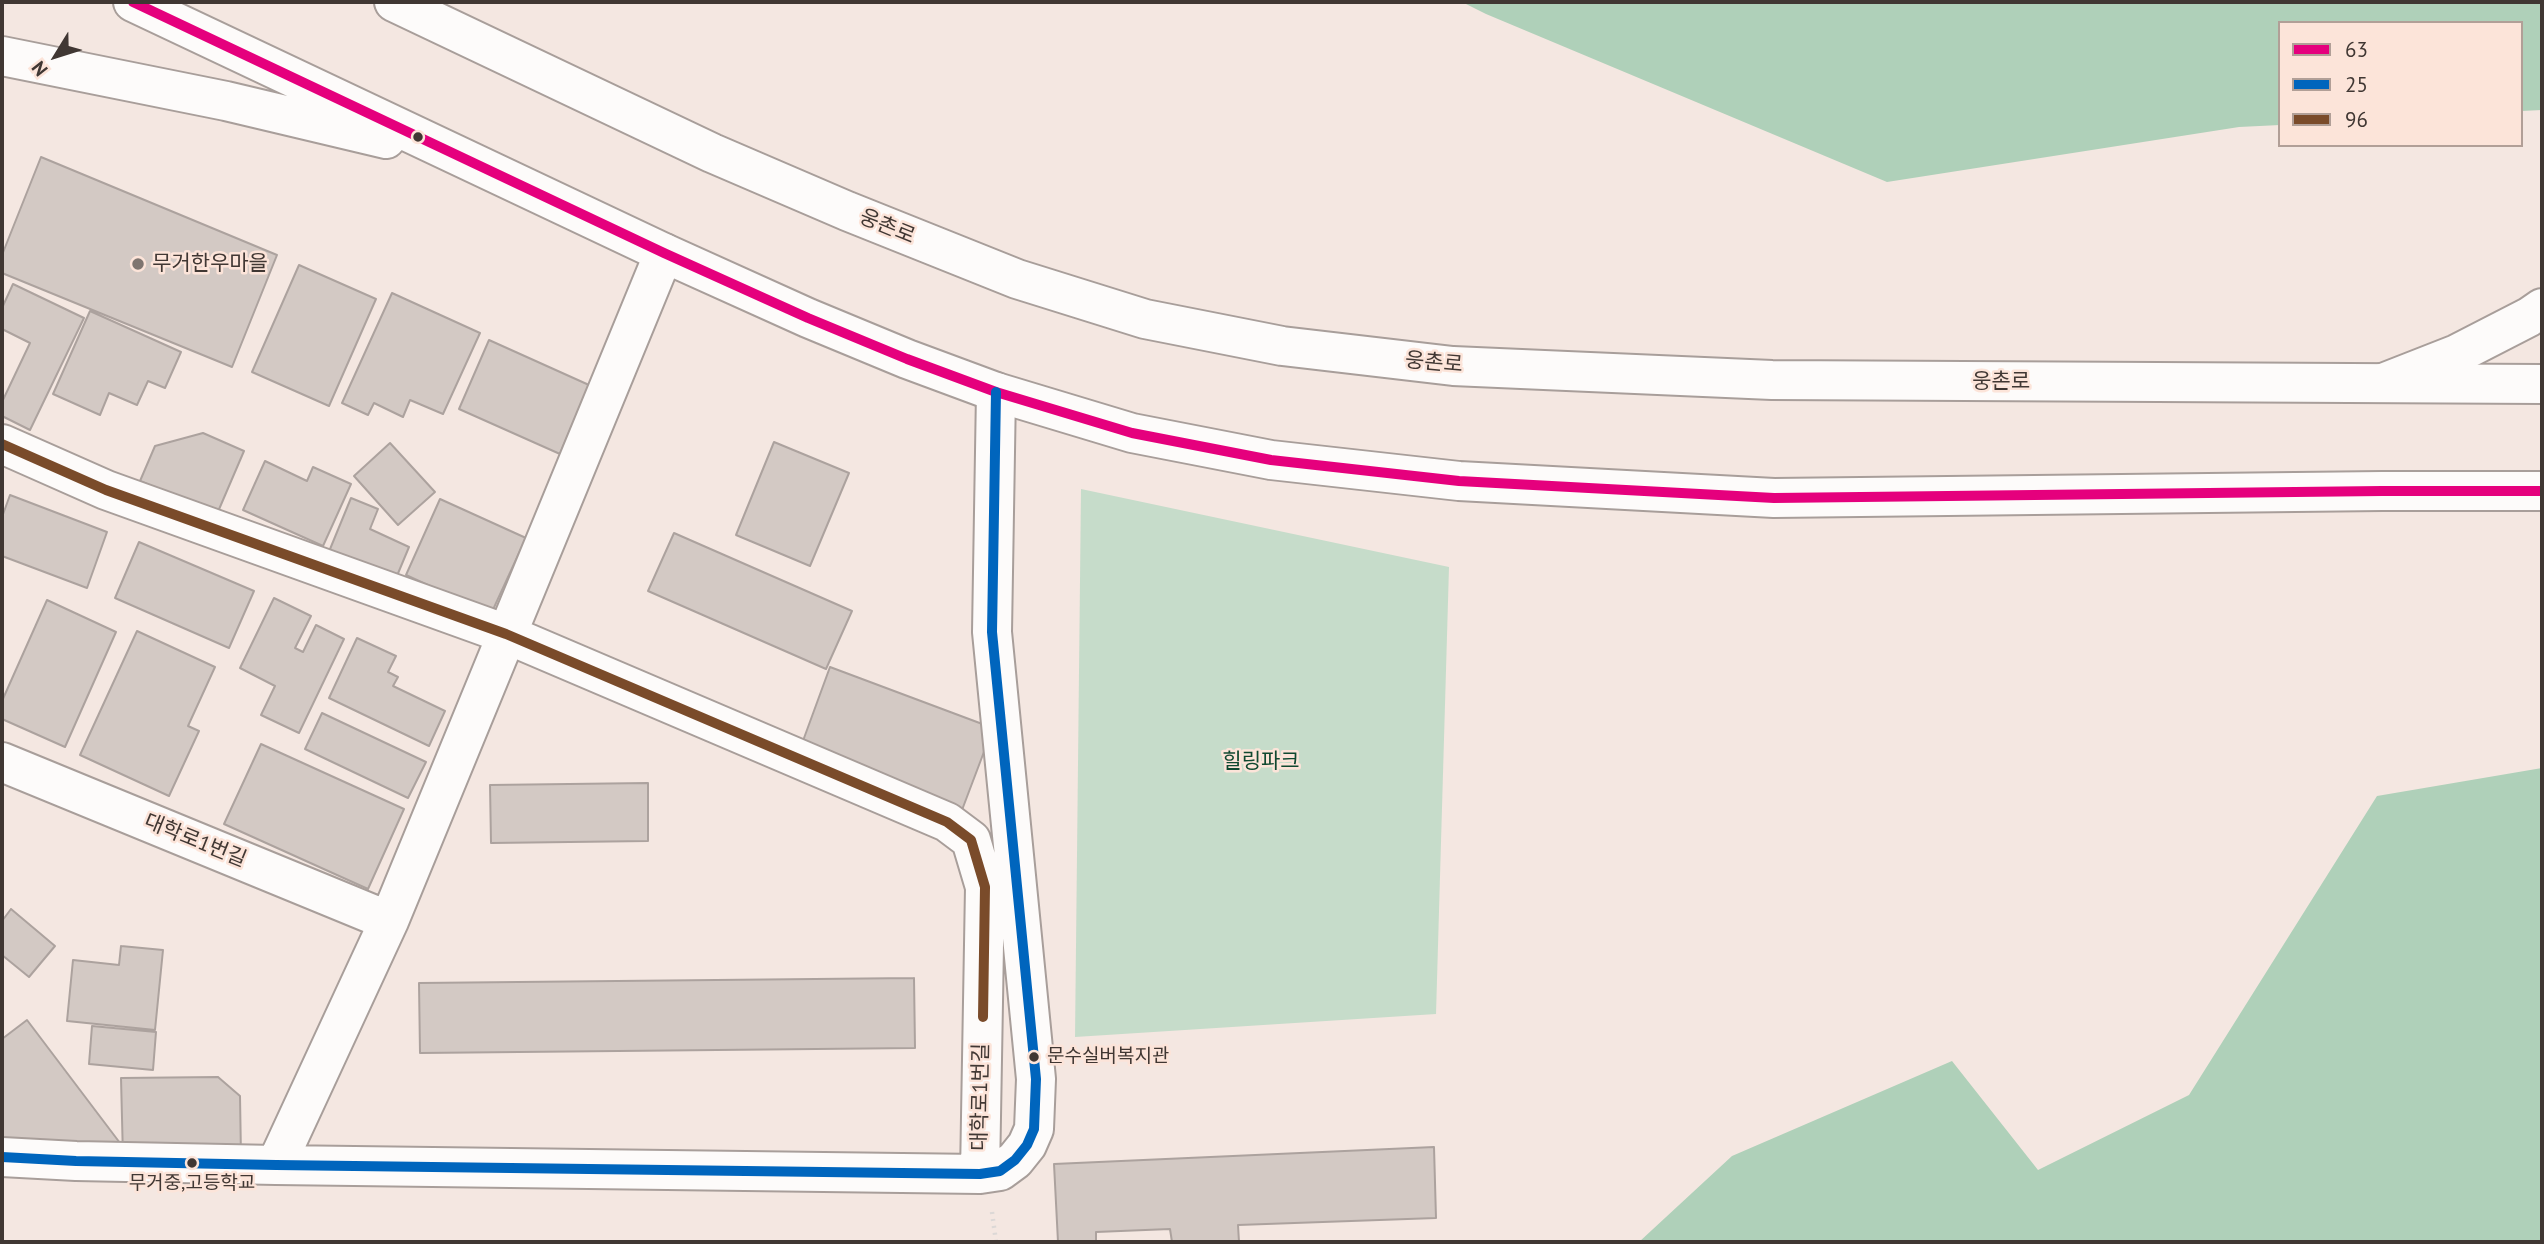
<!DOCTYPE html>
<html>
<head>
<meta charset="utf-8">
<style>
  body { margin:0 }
  #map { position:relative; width:2544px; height:1244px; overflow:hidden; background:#f4e7e1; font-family:"PT Sans",sans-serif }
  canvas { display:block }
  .frame { position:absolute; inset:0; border:4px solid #403733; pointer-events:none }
  .legend { position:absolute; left:2278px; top:21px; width:245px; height:126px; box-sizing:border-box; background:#fce4d9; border:2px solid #b19f97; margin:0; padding:9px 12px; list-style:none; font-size:21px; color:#403733 }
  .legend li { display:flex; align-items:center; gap:14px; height:35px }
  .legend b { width:35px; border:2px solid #b19f97 }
  .north { position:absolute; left:21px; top:21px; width:70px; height:70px; -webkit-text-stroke:5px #fce4d9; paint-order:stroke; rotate:232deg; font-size:19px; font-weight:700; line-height:28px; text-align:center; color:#403733 }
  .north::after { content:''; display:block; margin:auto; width:24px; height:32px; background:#403733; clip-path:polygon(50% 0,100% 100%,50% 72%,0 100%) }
</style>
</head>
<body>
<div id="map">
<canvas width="2544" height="1244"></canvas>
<div class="frame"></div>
<ul class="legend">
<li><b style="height:9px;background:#e5007d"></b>63</li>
<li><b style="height:9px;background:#0065bd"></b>25</li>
<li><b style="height:9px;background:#7a4b2a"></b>96</li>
</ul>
<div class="north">N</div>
</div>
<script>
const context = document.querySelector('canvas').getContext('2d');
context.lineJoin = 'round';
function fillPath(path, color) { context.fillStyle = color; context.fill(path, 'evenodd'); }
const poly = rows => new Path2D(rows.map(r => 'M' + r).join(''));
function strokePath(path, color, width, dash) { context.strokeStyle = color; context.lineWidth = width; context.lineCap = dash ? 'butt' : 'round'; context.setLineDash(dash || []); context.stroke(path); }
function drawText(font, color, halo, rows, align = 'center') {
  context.font = font + ' "PT Sans","Noto Sans KR",sans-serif'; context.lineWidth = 5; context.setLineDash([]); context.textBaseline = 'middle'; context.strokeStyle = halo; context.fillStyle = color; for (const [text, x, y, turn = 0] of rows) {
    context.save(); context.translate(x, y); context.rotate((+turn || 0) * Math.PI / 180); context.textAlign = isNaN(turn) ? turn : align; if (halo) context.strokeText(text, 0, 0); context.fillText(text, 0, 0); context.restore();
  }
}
fillPath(poly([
  [1081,489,1449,567,1436,1014,1075,1037]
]), '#c6dcca');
fillPath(poly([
  [1462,2,2542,2,2542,110,2521,111,2521,23,2280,23,2280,125,2239,127,1887,182,1486,14],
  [2542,768,2542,1242,1639,1242,1732,1156,1952,1061,2038,1170,2189,1095,2377,796]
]), '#afd0b9');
const building = poly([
  [41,157,277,255,232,367,2,273,2,255,41,157],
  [299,265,376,299,329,406,252,372,299,265],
  [13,284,84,318,30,430,2,416,2,402,30,343,2,329,2,308,13,284],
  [392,293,480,333,443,414,410,400,403,417,374,403,368,415,342,403,392,293],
  [90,311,181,352,165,388,148,381,137,405,109,393,100,415,53,394,90,311],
  [489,340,589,385,560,454,459,409,489,340],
  [203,433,244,451,217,514,140,481,155,446,203,433],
  [774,442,849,473,810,566,736,535,774,442],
  [390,443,435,492,398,525,354,476,390,443],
  [265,461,307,481,313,467,351,484,323,546,243,510,265,461],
  [10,495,107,532,87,588,2,556,2,517,10,495],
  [351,498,378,509,370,529,409,547,394,583,328,554,351,498],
  [440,499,526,538,491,614,406,575,440,499],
  [674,533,852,611,826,669,648,591,674,533],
  [139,542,254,591,229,648,115,598,139,542],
  [274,598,311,616,295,648,303,652,316,625,344,639,299,733,261,715,275,686,240,668,274,598],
  [47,600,116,632,65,747,2,719,2,701,47,600],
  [137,631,215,667,188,726,199,731,169,796,80,755,137,631],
  [357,638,396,656,388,672,398,677,393,686,445,711,429,746,329,698,357,638],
  [830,667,993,728,962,810,800,749,830,667],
  [322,713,426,762,408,798,305,749,322,713],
  [261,744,404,809,368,889,224,824,261,744],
  [648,783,648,841,491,843,490,785,648,783],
  [11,909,55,946,29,977,2,955,2,921,11,909],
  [121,946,163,950,155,1030,67,1021,73,960,119,965,121,946],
  [914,978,915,1048,420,1053,419,983,914,978],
  [27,1020,120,1143,2,1152,2,1039,27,1020],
  [92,1026,156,1032,153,1070,89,1064,92,1026],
  [218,1077,240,1096,241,1157,123,1158,121,1078,218,1077],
  [1434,1147,1436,1218,1238,1225,1239,1242,1172,1242,1170,1229,1096,1232,1096,1242,1058,1242,1054,1164,1434,1147]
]);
fillPath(building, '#d3c9c4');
strokePath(building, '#aca29e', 2);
const minor = poly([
  [2,444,106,490,506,634,947,822,971,840,985,887,980,1174],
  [2,762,389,921],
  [2,1157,76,1161,276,1165,980,1174,1000,1171,1015,1160,1027,1145,1034,1129,1036,1079,992,632,996,392],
  [276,1165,389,921,664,253]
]);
const secondary = poly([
  [2383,383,2457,354,2529,317,2542,308]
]);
const primary = poly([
  [133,2,664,253,808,318,907,359,996,392,1132,433,1271,460,1459,481,1774,498,2382,491,2542,491],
  [394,2,712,153,847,211,1017,279,1145,319,1282,346,1453,366,1772,380,2542,384],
  [2,56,226,101,386,139]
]);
strokePath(minor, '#a89e9a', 42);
strokePath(secondary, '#a89e9a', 42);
strokePath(primary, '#a89e9a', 42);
strokePath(poly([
  [992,1212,996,1242]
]), '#dcd8d6', 4.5, [2, 5]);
strokePath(minor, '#fdfbfa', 38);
strokePath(secondary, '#fdfbfa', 38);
strokePath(primary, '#fdfbfa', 38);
strokePath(poly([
  [133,2,664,253,808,318,907,359,996,392,1132,433,1271,460,1459,481,1774,498,2382,491,2542,491]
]), '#e5007d', 10);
strokePath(poly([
  [2,1157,76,1161,276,1165,980,1174,1000,1171,1015,1160,1027,1145,1034,1129,1036,1079,992,632,996,392]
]), '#0065bd', 10);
strokePath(poly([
  [2,444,106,490,506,634,947,822,971,840,985,887,983,1017]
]), '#7a4b2a', 10);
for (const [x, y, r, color] of [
  [418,137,6,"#403733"],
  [138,264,7,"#7f7570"],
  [1034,1057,6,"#403733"],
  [192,1163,6,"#403733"]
]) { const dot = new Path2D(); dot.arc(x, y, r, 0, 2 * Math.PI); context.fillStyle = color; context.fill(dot); strokePath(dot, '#fce4d9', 2.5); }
drawText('19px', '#403733', '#fce4d9', [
  ["문수실버복지관",1047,1057],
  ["무거중,고등학교",192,1184,"center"]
], 'left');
drawText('21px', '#403733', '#fce4d9', [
  ["웅촌로",887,227,22],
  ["웅촌로",1434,363,5],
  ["웅촌로",2001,382],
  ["대학로1번길",195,841,22],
  ["대학로1번길",981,1097,-89]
]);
drawText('21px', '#403733', '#fce4d9', [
  ["무거한우마을",152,264]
], 'left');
drawText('21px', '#0f4830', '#fce4d9', [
  ["힐링파크",1261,762]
]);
</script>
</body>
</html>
